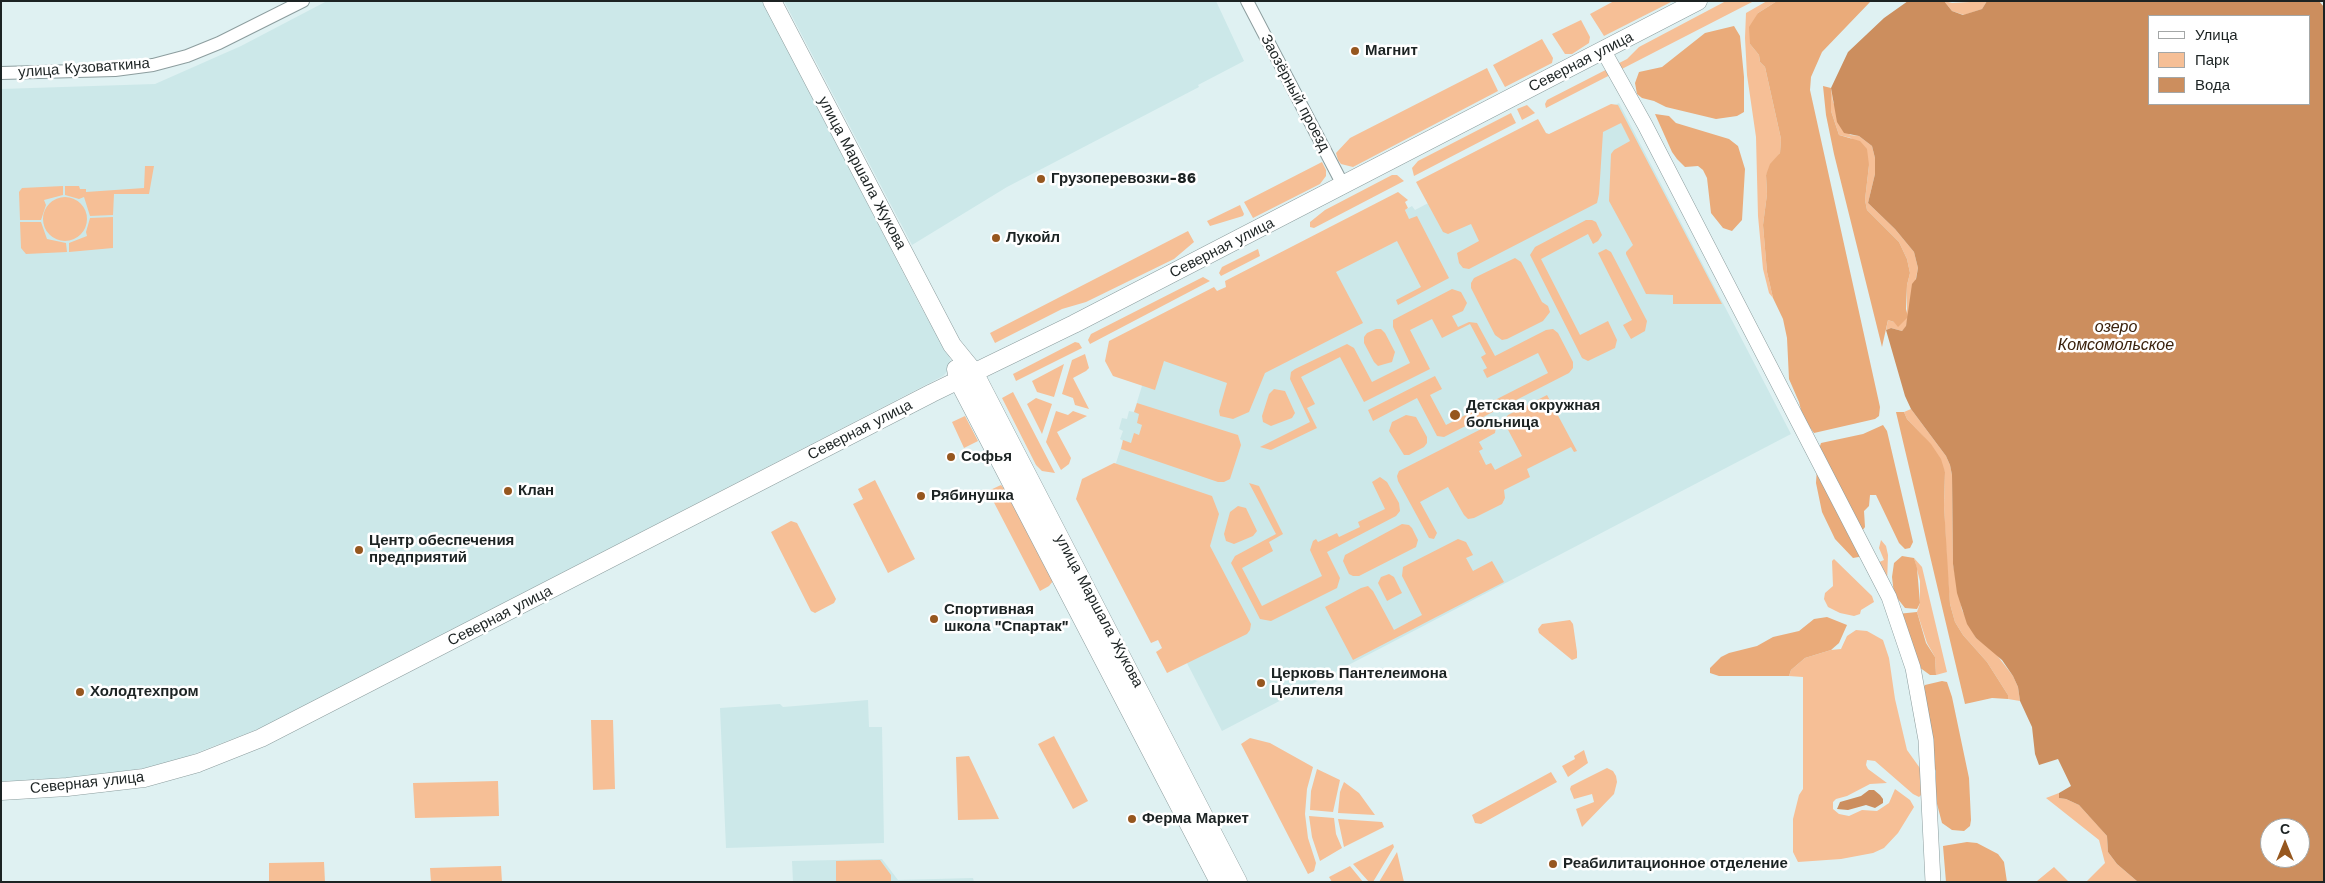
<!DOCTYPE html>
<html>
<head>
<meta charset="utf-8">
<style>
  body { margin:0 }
  #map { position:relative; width:2325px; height:883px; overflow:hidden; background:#dff1f2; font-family:"Work Sans",sans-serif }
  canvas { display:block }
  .frame { position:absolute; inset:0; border:2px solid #1c2323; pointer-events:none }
  .legend { position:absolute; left:2148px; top:15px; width:162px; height:90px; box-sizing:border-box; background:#fff; border:1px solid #a4a7a7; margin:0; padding:6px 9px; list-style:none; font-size:15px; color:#1c2323 }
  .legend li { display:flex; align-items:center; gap:10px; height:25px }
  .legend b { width:25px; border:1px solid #a4a7a7 }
  .north { position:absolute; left:2260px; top:818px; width:50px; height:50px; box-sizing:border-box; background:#fff; border:1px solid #a4a7a7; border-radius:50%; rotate:0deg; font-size:14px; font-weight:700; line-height:20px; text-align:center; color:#1c2323 }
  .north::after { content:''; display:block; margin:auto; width:18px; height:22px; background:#96571f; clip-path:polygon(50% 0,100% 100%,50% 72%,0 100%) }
</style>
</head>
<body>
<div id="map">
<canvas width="2325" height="883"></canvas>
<div class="frame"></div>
<ul class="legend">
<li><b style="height:6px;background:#fff"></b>Улица</li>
<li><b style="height:14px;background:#f6bf96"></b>Парк</li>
<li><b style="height:14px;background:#cc8e5e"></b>Вода</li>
</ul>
<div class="north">С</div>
</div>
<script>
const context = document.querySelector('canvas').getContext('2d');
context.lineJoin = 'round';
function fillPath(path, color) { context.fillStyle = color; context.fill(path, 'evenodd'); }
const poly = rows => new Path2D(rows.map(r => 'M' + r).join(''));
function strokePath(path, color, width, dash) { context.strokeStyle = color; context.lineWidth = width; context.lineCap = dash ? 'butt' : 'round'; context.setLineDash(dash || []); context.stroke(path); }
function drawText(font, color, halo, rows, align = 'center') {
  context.font = font + ' "Work Sans",sans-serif'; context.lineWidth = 5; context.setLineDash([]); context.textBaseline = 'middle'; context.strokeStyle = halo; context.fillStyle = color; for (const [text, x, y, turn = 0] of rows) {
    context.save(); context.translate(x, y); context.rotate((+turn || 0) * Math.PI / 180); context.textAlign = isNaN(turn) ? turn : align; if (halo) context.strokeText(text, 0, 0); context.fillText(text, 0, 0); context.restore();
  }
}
fillPath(poly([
  [327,1,762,1,922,309,949,355,951,363,949,370,943,376,266,726,178,760,152,767,80,778,1,783,1,89,155,84,241,46],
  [784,1,1216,1,1244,61,1198,85,1199,87,1007,187,912,245],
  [1619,103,1791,434,1222,731,1090,475,1116,463,1123,441,1120,439,1123,431,1119,429,1122,418,1127,419,1129,411,1134,412,1145,376,1135,354,1407,214,1405,210,1412,206,1415,210],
  [868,700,869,727,882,727,884,843,726,848,720,708,780,704,783,707],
  [882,859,898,880,973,878,974,882,793,882,792,861]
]), '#cce8e9');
fillPath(poly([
  [1614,1,1673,1,1604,36,1590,14],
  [1726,1,1754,1,1546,108,1545,104,1547,100,1627,59,1639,47],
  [1767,1,1777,1,1758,13,1750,44,1759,55,1760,62,1765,67,1781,139,1780,153,1766,175,1767,194,1763,225,1767,272,1773,298,1769,293,1763,269,1758,216,1756,137,1747,75,1745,38,1746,13],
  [1944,1,1952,3,1987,1,1982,9,1964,15,1952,11],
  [1581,20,1590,37,1589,43,1572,54,1565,54,1552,34],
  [1542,39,1553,58,1552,63,1505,87,1493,65],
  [1487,68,1498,91,1353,167,1341,164,1338,160,1336,153,1350,138],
  [1831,88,1833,102,1850,135,1859,136,1872,146,1875,158,1875,174,1868,203,1895,229,1914,252,1918,268,1906,327,1902,331,1891,328,1886,330,1888,320,1894,322,1907,317,1907,285,1910,273,1907,259,1899,242,1867,210,1865,200,1869,165,1851,138,1839,135,1831,111],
  [1611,104,1618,105,1722,304,1673,304,1673,295,1646,294,1626,254,1626,252,1633,245,1609,201,1611,154,1614,150,1630,141,1621,123,1603,132,1599,194,1597,203,1469,269,1463,268,1459,263,1457,253,1479,241,1471,224,1448,234,1443,232,1416,182,1538,119,1546,133,1549,134],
  [1527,105,1535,113,1522,120,1517,109],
  [1511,113,1516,123,1414,176,1412,168,1418,161],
  [1322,162,1326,170,1326,176,1320,184,1253,218,1244,202],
  [145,166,154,166,149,194,114,194,113,215,90,216,84,197,79,199,65,195,65,186,79,186,80,189,86,189,86,192,144,188],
  [1392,175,1397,175,1404,181,1314,228,1310,227,1310,222,1325,210],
  [63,186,63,195,44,200,46,205,41,220,20,220,19,192,22,188],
  [1398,192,1408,200,1405,202,1408,208,1405,210,1409,219,1417,216,1449,278,1398,305,1396,300,1421,287,1397,241,1336,272,1363,323,1265,373,1249,412,1233,419,1220,416,1219,411,1227,383,1164,361,1155,390,1113,376,1105,361,1109,341,1214,287,1217,291,1226,287,1225,281],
  '43 219a22 22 0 1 1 44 0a22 22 0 1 1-44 0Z',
  [1240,205,1244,214,1243,216,1210,226,1207,221],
  [113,217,113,248,69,252,69,243,87,236,86,232,90,218],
  [1586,220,1592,220,1596,222,1602,235,1598,241,1593,244,1588,234,1541,259,1580,335,1608,321,1617,340,1615,348,1588,361,1582,358,1530,255,1535,247],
  [20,222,41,222,47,239,66,243,67,252,26,254,21,248],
  [1188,231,1194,242,1174,259,1086,302,1062,309,995,343,990,333],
  [1258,249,1260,256,1221,276,1219,273,1222,267],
  [1606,249,1611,252,1647,321,1645,331,1631,339,1623,325,1632,320,1598,253],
  [1515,258,1521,262,1542,302,1548,306,1550,312,1543,321,1507,339,1502,340,1495,335,1471,288,1471,283,1474,278],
  [1203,277,1210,281,1090,344,1088,340,1091,334],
  [1452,289,1461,292,1467,303,1463,311,1452,316,1458,327,1469,322,1477,323,1495,356,1546,330,1553,329,1558,333,1573,362,1573,368,1569,373,1444,437,1437,436,1417,398,1373,421,1368,410,1435,376,1442,389,1430,395,1446,425,1548,373,1538,353,1487,378,1483,370,1487,368,1481,357,1486,354,1470,324,1442,338,1432,319,1410,330,1430,369,1364,402,1340,357,1301,377,1315,404,1307,408,1317,428,1271,450,1260,447,1310,422,1290,379,1291,372,1295,369,1347,344,1354,348,1372,382,1410,363,1393,327,1393,320],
  [1376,329,1381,329,1385,333,1395,352,1392,362,1378,366,1374,362,1364,343,1364,337,1367,333],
  [1075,342,1079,343,1082,348,1016,381,1013,374],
  [1085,354,1089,368,1086,371,1073,378,1089,409,1075,405,1073,398,1062,394,1072,360],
  [1064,364,1054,397,1037,392,1032,381],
  [1274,389,1285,391,1295,413,1292,418,1271,426,1263,422,1262,416,1269,394],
  [1013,392,1055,473,1042,471,1036,465,1002,398],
  [1547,395,1577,451,1574,452,1571,447,1527,469,1530,477,1504,490,1505,498,1502,504,1474,518,1468,519,1464,515,1448,487,1420,502,1437,533,1434,539,1429,538,1398,481,1397,476,1399,471,1491,424,1496,427,1495,433,1479,442,1483,449,1479,451,1486,465,1491,463,1495,470,1522,456,1506,426,1505,419,1508,415],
  [1036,398,1052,404,1042,434,1027,404],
  [1137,403,1238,435,1241,445,1230,479,1224,482,1218,482,1121,449,1123,440,1131,443,1134,433,1139,435,1142,425,1137,423,1139,414,1134,412],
  [1911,409,1946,456,1950,465,1952,475,1953,564,1962,610,1976,638,1993,650,2013,676,2018,687,2020,701,2008,699,2008,695,1987,662,1963,635,1955,622,1950,604,1947,567,1944,506,1945,472,1923,436,1907,419,1904,412],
  [1056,411,1068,415,1073,411,1087,416,1057,432,1071,458,1069,464,1061,470,1046,442],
  [1406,415,1416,417,1427,437,1427,443,1424,447,1409,455,1404,455,1389,431,1392,422],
  [965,416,978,441,964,448,952,422],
  [1114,463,1212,496,1219,514,1210,546,1251,624,1250,630,1247,634,1167,673,1156,652,1162,648,1158,640,1151,643,1076,499,1082,479],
  [1380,477,1387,482,1399,503,1400,511,1396,516,1327,552,1340,578,1337,588,1271,621,1260,619,1231,563,1235,556,1276,534,1249,483,1259,486,1283,534,1269,542,1273,551,1242,568,1262,606,1322,576,1310,550,1313,541,1316,539,1318,542,1337,533,1339,537,1360,527,1358,522,1385,509,1372,482],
  [875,480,915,559,888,573,853,504,863,499,858,489],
  [1001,485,1016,503,1053,581,1049,586,1040,591,988,491],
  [1238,506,1246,508,1257,531,1253,536,1234,544,1226,541,1224,534,1230,512],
  [791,521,797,523,836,599,834,603,815,613,811,611,771,532],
  [1402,524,1409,525,1412,528,1418,540,1416,547,1359,576,1353,576,1349,574,1343,561,1345,555],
  [1458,539,1466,542,1473,555,1466,558,1473,571,1492,561,1504,582,1353,660,1325,607,1361,588,1368,586,1373,591,1394,630,1422,615,1402,576,1403,567],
  [1881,540,1886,546,1888,555,1887,584,1877,563,1884,560,1879,548],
  [1914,558,1922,567,1947,672,1936,675,1935,657,1927,643,1917,612,1920,603,1920,581],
  [1834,559,1872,596,1874,602,1861,610,1860,614,1854,616,1840,613,1828,607,1824,599,1825,593,1833,586,1832,561],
  [1389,574,1394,577,1402,593,1387,601,1378,583,1381,577],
  [1570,620,1573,624,1577,652,1577,658,1572,660,1539,633,1538,629,1542,624],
  [1856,630,1867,631,1883,640,1889,658,1895,699,1907,750,1922,771,1922,794,1919,797,1913,794,1875,761,1867,760,1866,765,1868,769,1887,783,1870,784,1847,796,1836,799,1833,802,1833,809,1839,814,1849,816,1862,810,1877,811,1889,803,1895,789,1910,800,1914,807,1898,833,1884,848,1873,853,1841,859,1798,862,1793,852,1793,819,1799,795,1803,789,1803,677,1789,676,1791,670,1805,658,1831,650,1841,649,1847,636],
  [591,720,613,720,615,789,593,790],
  [1054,736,1088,801,1073,809,1038,744],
  [1250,738,1270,743,1313,767,1307,789,1305,814,1308,838,1316,863,1314,871,1308,874,1241,744],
  [1584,750,1588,763,1568,777,1562,766,1575,759,1574,756],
  [969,756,999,819,958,820,956,757],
  [1607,768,1613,771,1616,776,1617,782,1614,794,1582,827,1576,809,1594,802,1592,794,1574,799,1570,789,1571,786],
  [1317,769,1340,780,1333,812,1310,810,1311,791],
  [1551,772,1557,782,1481,824,1475,823,1472,815],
  [498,781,499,816,415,818,413,783],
  [1344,782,1359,793,1375,815,1338,813,1340,792],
  [2059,793,2059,798,2066,799,2079,805,2100,828,2107,836,2108,852,2117,864,2138,882,2086,882,2105,863,2099,840,2046,798],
  [1309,816,1334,818,1336,834,1342,848,1320,861,1312,837],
  [1338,819,1382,822,1384,827,1344,847],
  [1393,844,1394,847,1373,882,1369,882,1353,864],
  [1397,852,1404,882,1379,882],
  [880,860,891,875,891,882,836,882,836,861],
  [324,862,325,882,269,882,269,863],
  [501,866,502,882,431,882,430,868],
  [1350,866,1363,882,1332,882,1329,877],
  [2054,867,2069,882,2037,881]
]), '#f6bf96');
fillPath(poly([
  [1777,1,1871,1,1822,52,1811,77,1810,90,1880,407,1879,416,1875,419,1814,433,1803,418,1799,402,1789,379,1787,338,1783,319,1773,298,1767,272,1763,225,1767,194,1766,175,1770,164,1780,153,1781,139,1765,67,1760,62,1759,55,1750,44,1749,27,1758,13],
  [1734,26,1740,36,1744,77,1744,112,1737,116,1716,119,1666,107,1654,101,1642,98,1637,94,1635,83,1639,72,1662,67,1705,33],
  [1823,86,1831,88,1831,111,1839,135,1860,141,1867,149,1869,165,1865,200,1867,210,1899,242,1907,259,1910,273,1907,285,1906,309,1908,317,1898,327,1894,322,1888,320,1882,347,1834,154,1826,115],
  [1655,114,1669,116,1676,123,1729,139,1738,146,1745,169,1742,220,1732,231,1723,228,1711,213,1707,178,1703,170,1698,166,1685,167,1677,159,1672,152],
  [1896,412,1904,412,1907,419,1931,444,1941,459,1945,472,1944,506,1950,604,1955,622,1963,635,1987,662,2008,695,2008,699,1992,698,1965,704],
  [1883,425,1887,431,1913,542,1910,548,1905,549,1899,543,1876,495,1870,495,1869,506,1864,511,1865,527,1859,535,1864,556,1853,558,1835,539,1822,512,1816,483,1818,452,1821,443,1863,434],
  [1902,556,1914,558,1917,568,1920,603,1917,609,1905,608,1894,594,1892,577,1894,563],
  [1917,612,1926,643,1935,657,1936,675,1930,675,1919,667,1897,614],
  [1827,617,1847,625,1839,643,1831,650,1805,658,1791,670,1789,676,1719,676,1710,673,1710,668,1721,657,1729,653,1757,646,1773,637,1799,631,1814,619],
  [1942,681,1947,682,1952,697,1969,778,1971,820,1970,826,1964,831,1952,830,1942,823,1936,800,1936,771,1920,740,1914,718,1914,706,1925,685],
  [1967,842,1977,843,1998,854,2004,862,2007,882,1946,882,1943,846]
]), '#eaab7a');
fillPath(poly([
  [1908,1,1944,1,1952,11,1963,15,1982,9,1987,1,2319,1,2324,7,2324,882,2138,882,2117,864,2108,852,2107,836,2079,805,2066,799,2059,798,2059,793,2071,786,2058,759,2039,765,2035,754,2032,727,2020,701,2018,687,2013,676,2002,660,1976,638,1967,624,1957,593,1953,564,1952,475,1950,465,1946,456,1911,409,1905,396,1886,330,1891,328,1902,331,1906,326,1912,284,1916,279,1918,268,1914,252,1895,229,1868,203,1875,174,1875,158,1872,146,1859,136,1844,133,1837,122,1831,88,1848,52,1884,18],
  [2149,16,2309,16,2309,104,2149,104],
  [2270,828,2300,828,2300,858,2270,858],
  [1869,790,1874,790,1880,795,1883,799,1883,803,1875,808,1866,805,1848,810,1837,809,1840,802,1861,796]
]), '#cc8e5e');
const minor = poly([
  [1247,1,1343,185],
  [1,73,115,70,153,65,187,56,219,43,303,1]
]);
const tertiary = poly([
  [1603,50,1645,125,1889,597,1913,668,1926,740,1933,882]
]);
const secondary = poly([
  [772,1,952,345,974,372,1238,882],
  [956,369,958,380,1219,882],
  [1,791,67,787,144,778,198,763,261,738,932,393,1074,324,1698,1]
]);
strokePath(minor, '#8c9d9e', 14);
strokePath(tertiary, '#8c9d9e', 16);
strokePath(secondary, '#8c9d9e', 19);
strokePath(minor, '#fff', 12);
strokePath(tertiary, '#fff', 15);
strokePath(secondary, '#fff', 18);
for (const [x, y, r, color] of [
  [1355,51,5,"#96571f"],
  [1041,179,5,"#96571f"],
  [996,238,5,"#96571f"],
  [1455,415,6,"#96571f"],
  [951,457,5,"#96571f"],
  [508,491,5,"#96571f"],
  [921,496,5,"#96571f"],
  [359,550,5,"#96571f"],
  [934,619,5,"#96571f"],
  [1261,683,5,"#96571f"],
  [80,692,5,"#96571f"],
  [1132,819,5,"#96571f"],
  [1553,864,5,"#96571f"]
]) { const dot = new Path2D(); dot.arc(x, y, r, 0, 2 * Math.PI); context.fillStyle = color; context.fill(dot); strokePath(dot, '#fff', 2); }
drawText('bold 15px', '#1c2323', '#fff', [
  ["Магнит",1365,51],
  ["Грузоперевозки-86",1051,179],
  ["Лукойл",1006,238],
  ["Детская окружная",1466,406],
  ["больница",1466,423],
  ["Софья",961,457],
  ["Клан",518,491],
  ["Рябинушка",931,496],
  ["Центр обеспечения",369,541],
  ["предприятий",369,558],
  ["Спортивная",944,610],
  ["школа \"Спартак\"",944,627],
  ["Церковь Пантелеимона",1271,674],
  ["Целителя",1271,691],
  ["Холодтехпром",90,692],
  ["Ферма Маркет",1142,819],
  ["Реабилитационное отделение",1563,864]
], 'left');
drawText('15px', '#1c2323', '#fff', [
  ["Северная улица",1581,62,-27],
  ["улица Кузоваткина",84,68,-4],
  ["Заозёрный проезд",1295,93,62],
  ["улица Маршала Жукова",862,173,62],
  ["Северная улица",1222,248,-27],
  ["Северная улица",860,430,-27],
  ["улица Маршала Жукова",1099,611,62],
  ["Северная улица",500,616,-27],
  ["Северная улица",87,783,-6]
]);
drawText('italic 16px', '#3b220d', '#fff', [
  ["озеро",2116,327],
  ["Комсомольское",2116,345]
]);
</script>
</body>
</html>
